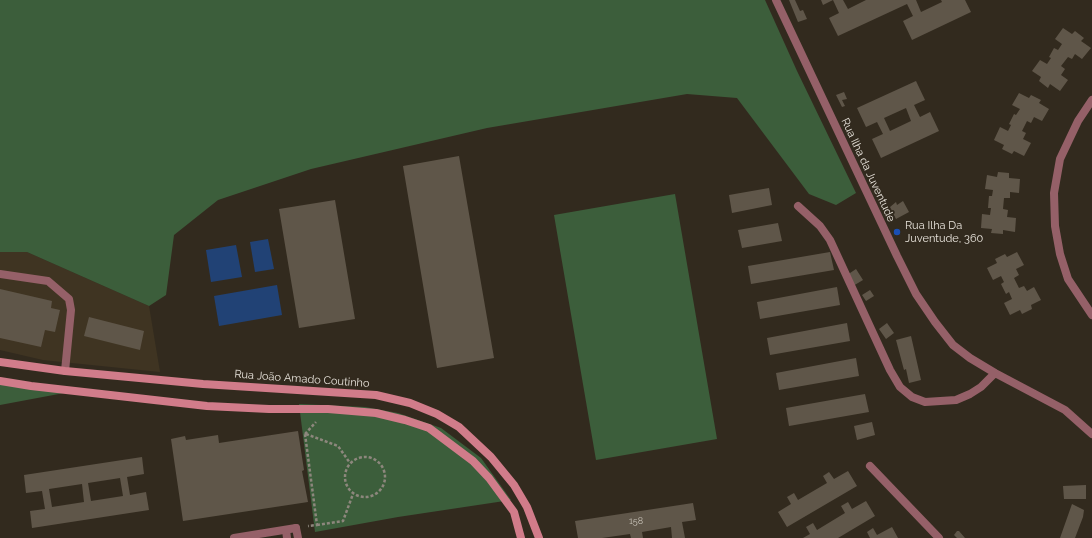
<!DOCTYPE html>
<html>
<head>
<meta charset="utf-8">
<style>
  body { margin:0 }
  canvas { display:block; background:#322a1e }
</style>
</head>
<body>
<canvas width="1092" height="538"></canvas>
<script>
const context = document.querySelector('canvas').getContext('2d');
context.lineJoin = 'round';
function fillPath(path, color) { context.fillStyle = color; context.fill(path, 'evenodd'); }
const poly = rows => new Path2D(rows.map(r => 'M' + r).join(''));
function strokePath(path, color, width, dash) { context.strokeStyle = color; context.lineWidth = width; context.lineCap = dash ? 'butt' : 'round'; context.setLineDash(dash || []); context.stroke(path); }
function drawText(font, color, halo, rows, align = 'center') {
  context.font = font + ' Raleway,sans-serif'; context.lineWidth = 3.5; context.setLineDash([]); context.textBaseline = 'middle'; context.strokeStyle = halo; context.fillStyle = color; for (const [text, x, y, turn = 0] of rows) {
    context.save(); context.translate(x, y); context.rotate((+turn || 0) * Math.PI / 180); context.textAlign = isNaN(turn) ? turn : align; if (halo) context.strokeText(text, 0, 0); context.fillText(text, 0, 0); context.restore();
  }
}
fillPath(poly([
  [0,252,27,252,149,306,160,372,43,360,0,350]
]), '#3f3422');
fillPath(poly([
  [0,0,765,0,797,71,856,193,836,205,809,194,737,98,687,94,487,128,311,169,218,200,174,235,166,295,149,306,27,252,0,252],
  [675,194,717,439,596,460,554,215],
  [0,379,64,393,0,405],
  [299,404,365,407,398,413,441,428,481,458,511,500,398,517,315,532]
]), '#3c5e3b');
fillPath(poly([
  [268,239,274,269,255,272,250,242],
  [236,245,242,277,211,282,206,250],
  [277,285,282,315,219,326,214,296]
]), '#214275');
fillPath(poly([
  [789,0,795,0,800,11,803,10,807,19,798,22],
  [821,0,843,0,848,9,866,0,916,0,921,12,942,2,941,0,965,0,971,12,912,40,903,21,913,16,907,4,838,36,829,18,839,13,833,0,823,5],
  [1063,28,1072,34,1075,31,1084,38,1081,41,1091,48,1082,59,1075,54,1072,59,1068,57,1061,66,1065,69,1061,75,1068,80,1060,91,1050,84,1048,88,1039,81,1041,77,1032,71,1040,60,1047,64,1051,58,1049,57,1054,48,1058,50,1062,44,1055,39],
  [916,81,925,100,914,105,920,117,930,112,939,131,881,158,872,139,883,134,877,122,866,127,857,108],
  [906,108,911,121,890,131,884,118],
  [844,92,847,99,842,100,845,106,842,107,836,95],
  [1019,93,1029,98,1031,95,1041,100,1039,103,1049,109,1042,121,1034,117,1031,123,1027,121,1022,131,1026,133,1023,139,1031,143,1024,156,1014,151,1012,154,1002,149,1004,145,994,140,1000,127,1008,131,1011,125,1009,124,1014,114,1016,115,1020,109,1012,105],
  [459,156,494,358,437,368,403,166],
  [998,172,1009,173,1009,178,1020,179,1019,193,1010,192,1010,198,1004,198,1003,209,1008,210,1007,217,1016,218,1015,232,1003,230,1003,234,991,233,992,229,981,228,982,214,990,215,991,208,988,208,989,196,992,196,993,190,985,189,987,175,997,177],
  [769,188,772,205,732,213,729,195],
  [335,200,355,319,299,328,279,209],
  [903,201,909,212,896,219,890,207,896,202,897,205],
  [778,223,782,241,742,248,738,230],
  [830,252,834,270,751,284,748,266],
  [1017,252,1024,265,1016,269,1019,275,1014,278,1019,288,1024,286,1027,291,1034,287,1041,300,1031,305,1032,309,1022,314,1020,310,1010,315,1004,303,1012,299,1009,292,1006,294,1001,284,1004,282,1001,276,993,280,987,268,997,263,995,259,1005,254,1007,257],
  [856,269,863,280,853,286,847,275],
  [837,287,840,305,760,319,757,302],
  [0,289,52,301,51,308,60,310,55,332,45,330,41,347,0,338],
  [870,290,874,296,866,301,862,295],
  [89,317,144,331,140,350,84,336],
  [847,323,850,341,770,355,767,338],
  [887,323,894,333,886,339,879,329],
  [911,336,921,380,909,383,906,369,904,370,896,340],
  [856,358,859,376,779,390,776,373],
  [865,394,869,412,789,426,786,408],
  [872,422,875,435,857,440,854,426],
  [298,431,304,470,302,471,308,502,183,521,171,439,185,436,186,440,218,435,219,443],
  [142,457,144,474,127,477,130,495,146,492,149,510,32,528,30,511,45,509,42,491,26,493,24,475],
  [120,478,123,496,91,501,88,483],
  [82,484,84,502,52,507,49,489],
  [848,471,857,486,787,527,778,512,791,504,787,497,794,493,798,500,827,483,823,476,829,472,834,479],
  [1086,485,1086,499,1064,499,1063,486],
  [866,501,875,516,838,538,803,538,810,534,806,527,813,523,817,530,845,513,841,506,848,502,852,509],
  [693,503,696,520,682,522,685,538,672,538,671,527,642,532,643,538,631,538,630,534,602,538,578,538,575,521],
  [1072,504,1084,510,1083,517,1075,538,1060,538],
  [892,527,898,538,870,538,867,532,873,528,877,535],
  [957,531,959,531,965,538,957,538,954,535]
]), '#5f5649');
strokePath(poly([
  [305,434,317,525,308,526],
  [305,434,316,422],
  [306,434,338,446,350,463],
  '345 477a20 20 0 1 1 40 0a20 20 0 1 1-40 0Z',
  [317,525,343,521,353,494]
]), '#8d877d', 2.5, [3, 2]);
strokePath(poly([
  [0,274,48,281,69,299,71,310,65,371],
  [296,528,298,538],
  [286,530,287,538]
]), '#956068', 8);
strokePath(poly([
  [776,0,897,256,916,294,935,322,953,345,970,358,995,373,1065,410,1092,434],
  [1092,100,1078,121,1060,159,1054,193,1055,226,1060,254,1068,279,1092,315],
  [798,206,820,226,830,240,890,370,900,387,912,397,925,402,956,400,970,394,981,387,995,373],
  [870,466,939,538],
  [234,538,296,528]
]), '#956068', 8);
strokePath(poly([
  [0,362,65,371,203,384,376,395,410,403,437,414,459,427,491,457,514,485,527,507,539,538],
  [0,381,31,386,207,406,269,409,328,409,376,413,405,420,429,428,473,461,489,478,514,512,521,538]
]), '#d17c8a', 8);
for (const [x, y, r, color] of [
  [897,232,4,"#1a4fb4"]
]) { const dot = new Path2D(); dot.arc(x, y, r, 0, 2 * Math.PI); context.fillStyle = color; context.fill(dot); strokePath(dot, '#322a1e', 1.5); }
drawText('9px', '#c6c0b6', null, [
  ["158",636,521]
]);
drawText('11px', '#e8e3db', '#322a1e', [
  ["Rua Ilha da Juventude",868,170,65],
  ["Rua João Amado Coutinho",302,379,4]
]);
drawText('11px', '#e8e3db', '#322a1e', [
  ["Rua Ilha Da",905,226],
  ["Juventude, 360",905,239]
], 'left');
</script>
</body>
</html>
